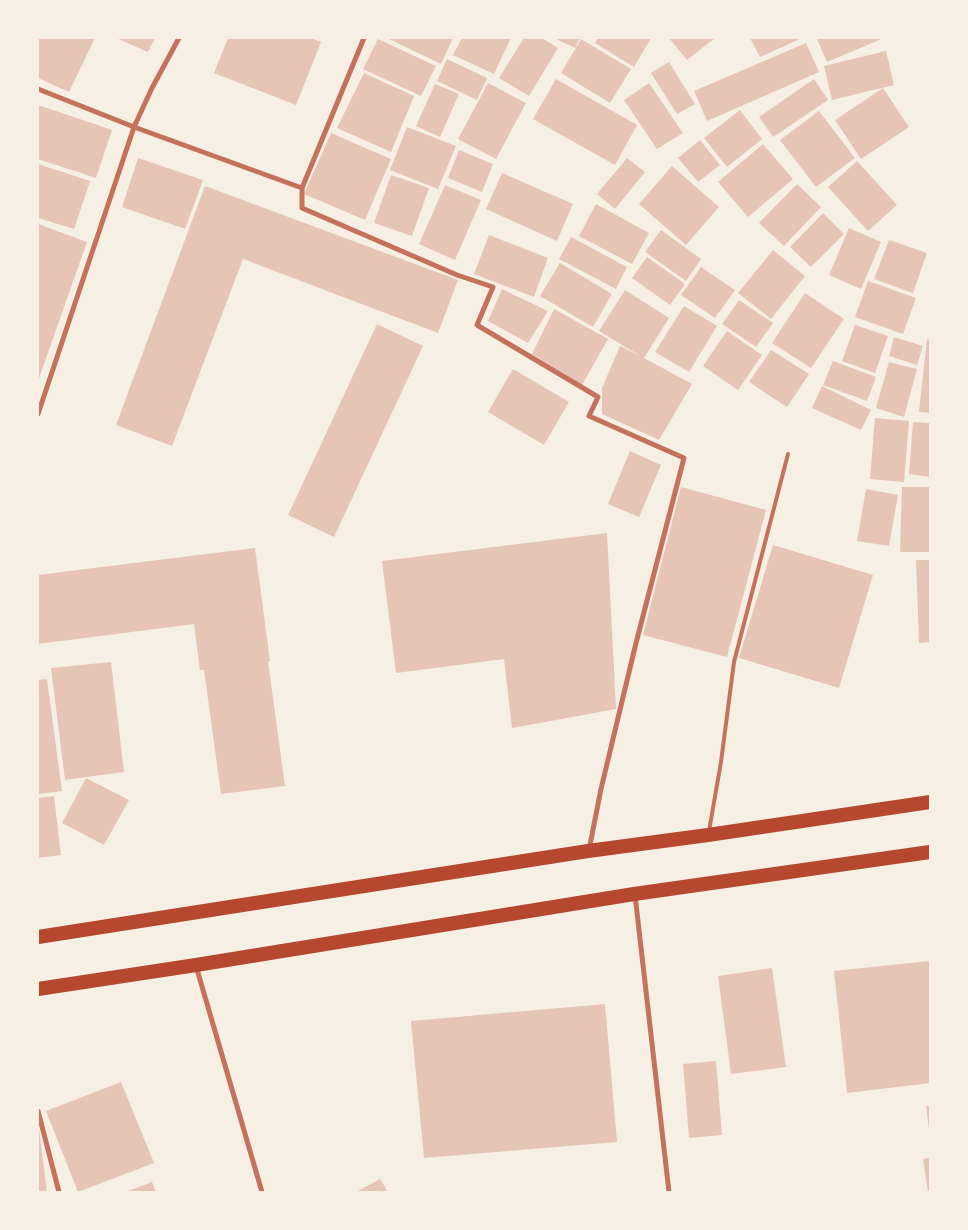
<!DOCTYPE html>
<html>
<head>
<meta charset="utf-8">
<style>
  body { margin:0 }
  #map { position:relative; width:968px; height:1230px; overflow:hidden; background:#f6efe4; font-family:"Source Sans 3",sans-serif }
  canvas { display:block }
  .frame { position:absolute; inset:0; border:39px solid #f6efe4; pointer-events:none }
</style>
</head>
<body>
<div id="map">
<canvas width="968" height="1230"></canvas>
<div class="frame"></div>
</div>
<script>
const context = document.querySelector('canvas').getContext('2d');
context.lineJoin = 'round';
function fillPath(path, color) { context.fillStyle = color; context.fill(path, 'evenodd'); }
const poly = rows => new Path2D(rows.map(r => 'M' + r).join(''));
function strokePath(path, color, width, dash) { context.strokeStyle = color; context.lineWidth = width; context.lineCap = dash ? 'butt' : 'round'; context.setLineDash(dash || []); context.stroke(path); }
fillPath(poly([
  [38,38,95,38,69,92,38,78],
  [116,38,155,38,148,52],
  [228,38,311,38,321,42,296,105,214,73],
  [387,38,453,38,441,64],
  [462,38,511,38,494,74,453,55],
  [524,38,542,38,558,48,529,96,499,78],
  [554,38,580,38,575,48],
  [598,38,651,38,634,67,595,43],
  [669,38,715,38,687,60],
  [750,38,802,38,760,57],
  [820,38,884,38,827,62,817,39],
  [378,39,436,66,421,96,363,69],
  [581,39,631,69,610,103,561,73],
  [806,43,819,72,707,121,694,91],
  [886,51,894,85,832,100,824,66],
  [447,59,487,78,477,100,437,81],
  [669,62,695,104,677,114,651,73],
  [364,73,414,96,391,152,337,128],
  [556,79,637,125,615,165,533,119],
  [814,79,828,100,773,137,759,117],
  [488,83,526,103,496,159,458,139],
  [649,83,683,133,657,149,624,100],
  [435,84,459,94,440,137,416,126],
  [883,88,909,127,861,159,835,120],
  [38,105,112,130,96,178,38,159],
  [740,110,762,139,727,167,704,138],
  [819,111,855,158,816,187,780,140],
  [407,127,456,146,438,189,390,170],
  [331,133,391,159,365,220,304,194],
  [700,140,720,165,698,182,678,158],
  [763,144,793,179,748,217,718,182],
  [459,150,493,164,482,192,448,178],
  [138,158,203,180,185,229,122,207],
  [627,158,645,172,615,209,597,194],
  [857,161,897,205,868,231,828,187],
  [38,164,90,181,74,229,38,218],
  [672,166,719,207,686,245,639,204],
  [502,173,573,204,557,241,486,209],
  [391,175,429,188,412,236,374,223],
  [797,184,821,207,784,246,759,223],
  [445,185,481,200,455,260,419,244],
  [205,186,458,280,438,333,243,259,172,446,116,425],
  [596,204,649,233,632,264,579,236],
  [823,213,844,234,811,267,790,247],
  [38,224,87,242,38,381],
  [849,228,881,242,861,289,829,275],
  [661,230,701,259,686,281,645,252],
  [489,235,548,258,534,297,474,274],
  [571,237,627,267,616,289,559,259],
  [889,240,927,253,913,293,874,279],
  [773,250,805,276,771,319,738,293],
  [647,257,685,284,670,305,632,278],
  [560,263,612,294,593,327,540,296],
  [701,267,735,290,715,318,681,295],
  [868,281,916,298,903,334,855,317],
  [502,289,548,311,528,343,488,321],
  [625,290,669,318,644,358,692,384,659,440,602,414,602,388,620,346,642,357,599,331],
  [805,293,844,319,811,368,772,343],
  [739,300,773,323,756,347,722,324],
  [684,306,717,326,689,372,655,352],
  [554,309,608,339,582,385,532,354],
  [377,324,423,346,334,537,288,515],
  [855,325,888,336,875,373,842,361],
  [727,331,762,355,738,390,703,366],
  [894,337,923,346,917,365,889,356],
  [927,339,930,340,930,413,919,412],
  [771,350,809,374,787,407,749,382],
  [833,361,876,377,867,401,823,385],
  [889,362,917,369,904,417,876,408],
  [513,369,569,402,544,445,488,412],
  [822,386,871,410,861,430,812,408],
  [875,418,909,421,904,482,870,479],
  [913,422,930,423,930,477,909,474],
  [630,451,661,465,639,517,608,504],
  [681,487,766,510,727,657,643,635],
  [902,487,930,487,930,552,900,552],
  [866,489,898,495,889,546,857,541],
  [607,533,616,709,512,728,504,659,396,673,382,561],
  [773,545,873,575,839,688,739,658],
  [255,548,270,661,268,661,285,786,221,794,204,670,200,670,194,624,38,644,38,575],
  [916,560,930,560,930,642,919,643],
  [111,662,124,772,65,780,51,668],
  [47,679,62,791,38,794,38,680],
  [86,778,129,800,104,845,62,823],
  [54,796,61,855,38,858,38,798],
  [930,961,930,1083,847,1093,834,971],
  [772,968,786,1067,731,1074,718,976],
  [605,1004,617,1142,424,1158,411,1021],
  [716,1061,722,1135,689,1138,683,1064],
  [121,1082,154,1163,78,1192,46,1111],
  [926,1106,930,1106,930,1129,929,1129],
  [38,1129,39,1129,47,1192,38,1192],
  [930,1158,930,1192,928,1192,923,1159],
  [380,1179,388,1192,356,1192],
  [152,1182,156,1192,125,1192]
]), '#e6c5b7');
strokePath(poly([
  [709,831,721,762,734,662,788,454]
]), '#c5725c', 4);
strokePath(poly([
  [38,89,134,127,302,188,364,38],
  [302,188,302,208,457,275,493,287,477,325,598,397,589,416,684,458,636,643,601,789,589,850],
  [38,414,134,127,152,88,179,38],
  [635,895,669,1192],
  [196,966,262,1192],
  [38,1111,59,1192]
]), '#c5725c', 5);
strokePath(poly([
  [38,937,588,851,708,835,930,802],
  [38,989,196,965,634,894,930,852]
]), '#b5482f', 14);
</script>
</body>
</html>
